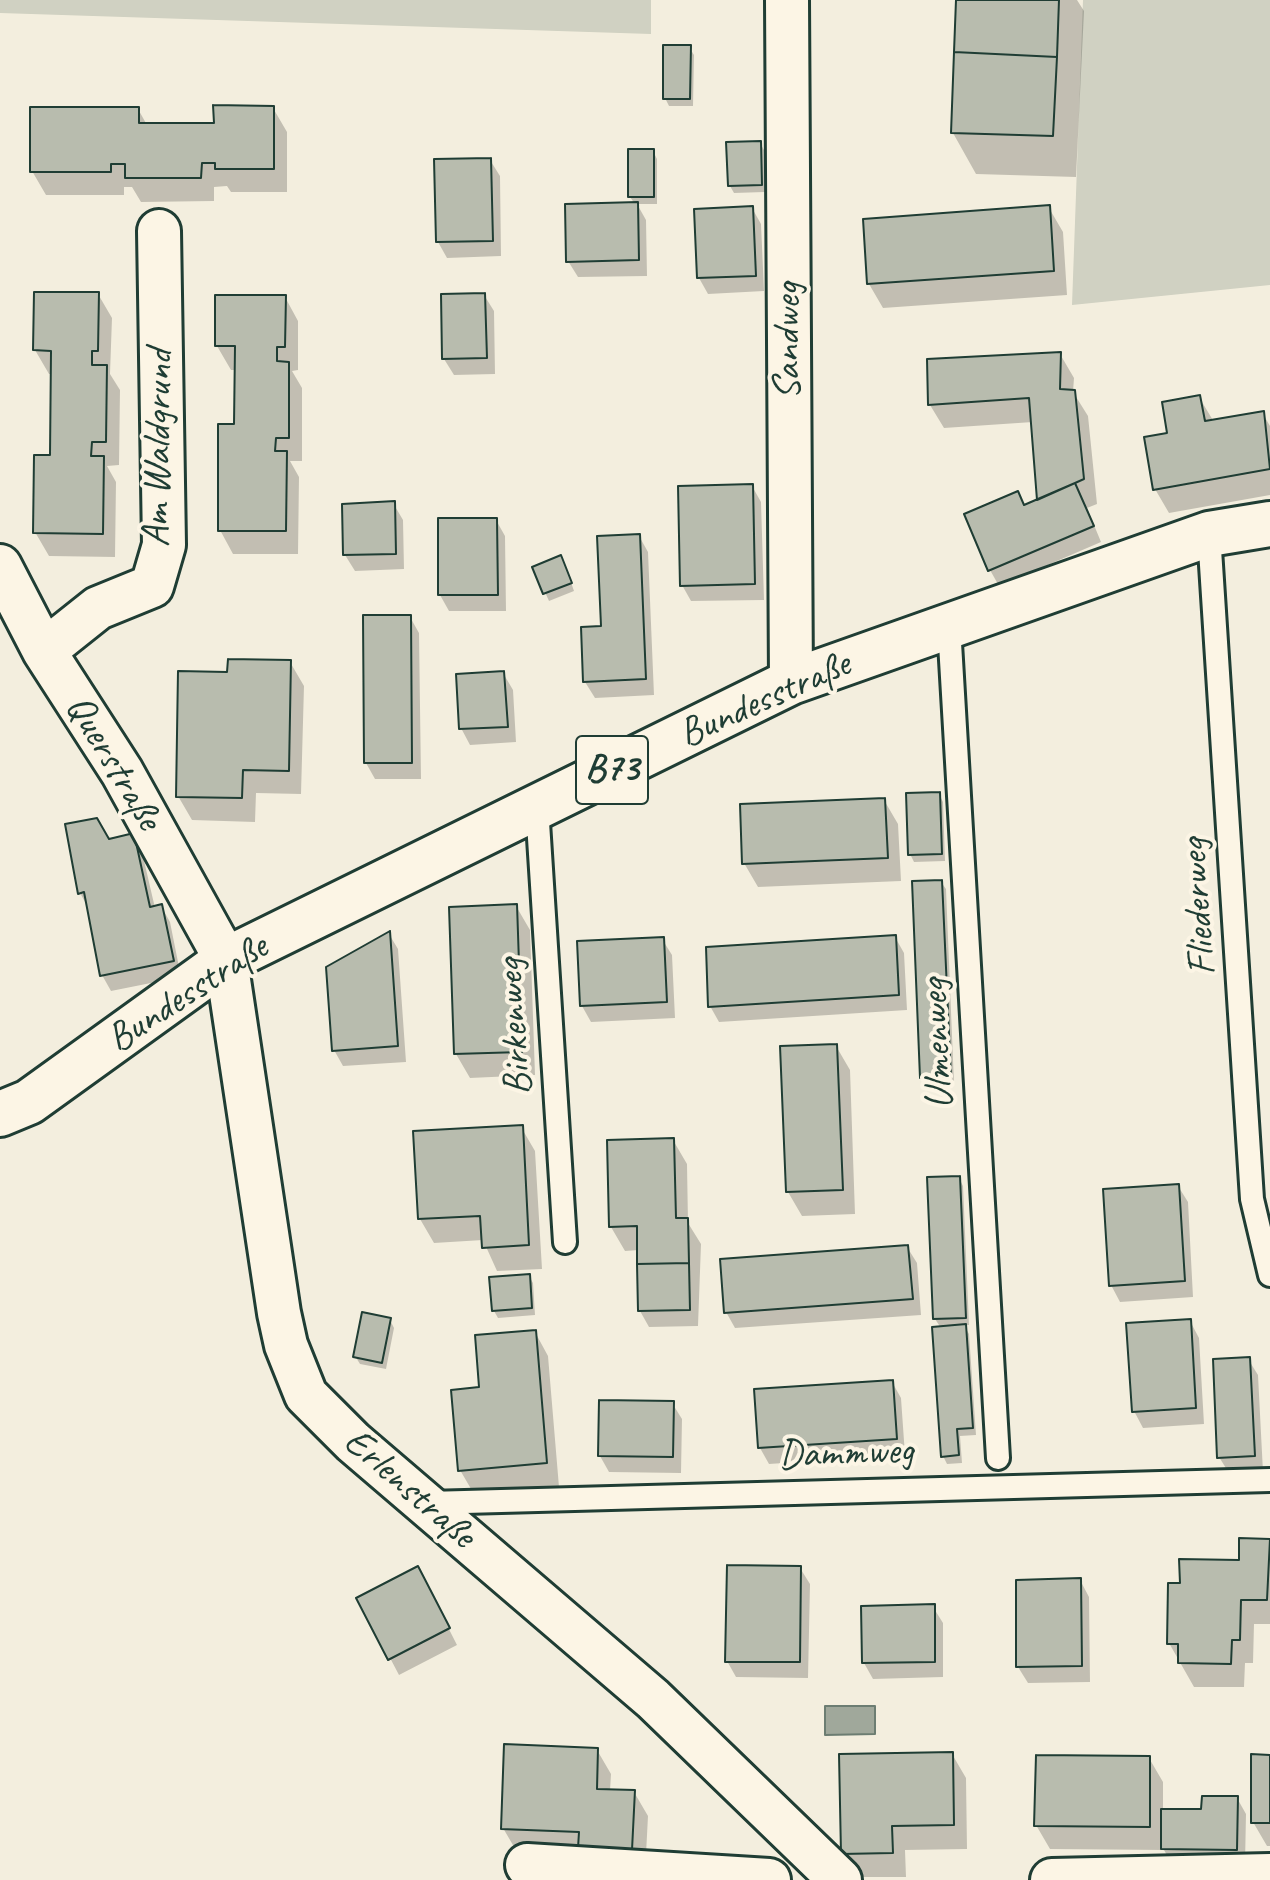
<!DOCTYPE html>
<html>
<head>
<meta charset="utf-8">
<style>
  body { margin:0 }
  canvas { display:block; background:#f3eede }
</style>
</head>
<body>
<canvas width="1270" height="1880"></canvas>
<script>
const context = document.querySelector('canvas').getContext('2d');
context.lineJoin = 'round';
function fillPath(path, color) { context.fillStyle = color; context.fill(path, 'evenodd'); }
const poly = rows => new Path2D(rows.map(r => 'M' + r).join(''));
function strokePath(path, color, width, dash) { context.strokeStyle = color; context.lineWidth = width; context.lineCap = dash ? 'butt' : 'round'; context.setLineDash(dash || []); context.stroke(path); }
function drawText(font, color, halo, rows, align = 'center') {
  context.font = font + ' Caveat,sans-serif'; context.lineWidth = 8; context.setLineDash([]); context.textBaseline = 'middle'; context.strokeStyle = halo; context.fillStyle = color; for (const [text, x, y, turn = 0] of rows) {
    context.save(); context.translate(x, y); context.rotate((+turn || 0) * Math.PI / 180); context.textAlign = isNaN(turn) ? turn : align; if (halo) context.strokeText(text, 0, 0); context.fillText(text, 0, 0); context.restore();
  }
}
fillPath(poly([
  [0,0,651,0,651,34,0,13],
  [1083,0,1270,0,1270,285,1072,305]
]), '#d0d1c2');
const water = poly([
  [825,1706,875,1706,875,1734,825,1735,825,1706]
]);
fillPath(water, '#a0a89b');
strokePath(water, '#6c7d72', 2);
fillPath(poly([
  [959,0,1077,0,1084,11,1076,177,976,174,953,133],
  [689,47,694,55,693,106,669,106,665,98],
  [273,108,287,132,287,192,231,192,227,186,214,187,214,201,141,202,132,187,124,187,124,195,46,195,32,171,138,109,147,125,216,125],
  [760,143,764,150,765,192,734,193,730,186],
  [653,151,657,159,657,204,637,204,646,220,647,276,578,277,568,261,635,204,630,197],
  [490,160,500,176,501,256,447,258,438,242],
  [752,208,761,224,764,291,708,294,699,278],
  [1049,208,1063,232,1067,295,883,308,869,284,865,221],
  [98,294,112,318,110,374,120,390,119,465,107,466,116,482,115,557,49,556,35,532,52,457,53,374,49,374,35,350],
  [484,295,494,311,495,374,454,375,444,359],
  [285,297,298,321,298,370,292,371,302,388,302,461,290,461,299,477,298,554,233,554,220,530,236,426,237,370,231,370,217,346],
  [1060,354,1074,378,1073,392,1088,416,1097,504,1087,508,1101,542,999,586,990,570,1025,507,1039,500,1033,422,944,428,930,405],
  [1199,397,1214,422,1263,414,1270,426,1270,495,1169,513,1155,489,1169,434],
  [752,486,761,502,764,600,691,601,682,585],
  [393,503,403,520,404,569,355,571,345,555],
  [496,520,505,536,506,611,449,611,440,595],
  [639,536,648,552,654,695,595,698,585,682],
  [565,565,574,591,549,601,534,568],
  [410,617,419,633,421,779,375,779,366,763],
  [290,662,304,686,301,794,256,793,255,822,192,820,178,796,229,674],
  [503,673,513,690,516,742,470,745,461,728],
  [939,794,943,802,945,861,914,862,910,854],
  [884,800,898,824,901,881,758,887,744,863],
  [133,836,142,852,155,908,161,906,170,922,181,977,111,991,102,975,89,909,80,893,108,841],
  [941,882,946,889,954,1084,926,1085,922,1078],
  [516,906,530,930,535,1075,470,1078,456,1054],
  [389,934,398,949,406,1062,343,1066,334,1050],
  [895,937,904,953,907,1010,719,1022,710,1006],
  [662,939,672,955,675,1018,591,1022,582,1006],
  [836,1046,850,1070,855,1214,802,1216,788,1192],
  [521,1127,535,1151,542,1269,497,1271,483,1240,434,1243,420,1219],
  [673,1140,687,1164,688,1223,701,1244,698,1326,649,1327,640,1311,639,1250,625,1251,611,1227],
  [959,1178,963,1186,969,1325,964,1325,969,1334,976,1435,960,1436,962,1463,947,1464,943,1456,941,1328,935,1319],
  [1178,1186,1188,1202,1193,1297,1120,1302,1111,1285],
  [907,1247,917,1263,921,1315,735,1328,726,1312],
  [529,1276,533,1283,535,1315,498,1318,494,1311],
  [390,1320,394,1328,386,1369,360,1364,355,1356],
  [1190,1321,1199,1338,1204,1424,1143,1428,1134,1411],
  [535,1332,548,1356,559,1487,474,1494,460,1470,481,1389],
  [1248,1359,1258,1375,1263,1472,1229,1473,1219,1457],
  [892,1382,901,1398,905,1455,769,1464,760,1448],
  [672,1403,682,1419,681,1473,609,1472,600,1456],
  [1241,1540,1270,1541,1270,1624,1254,1624,1253,1663,1245,1663,1244,1687,1194,1687,1169,1643,1182,1585,1241,1562],
  [800,1568,810,1584,808,1678,736,1677,727,1661],
  [1080,1580,1089,1597,1090,1682,1028,1683,1018,1667],
  [426,1584,457,1645,399,1675,359,1599],
  [933,1607,943,1623,943,1677,873,1679,864,1663],
  [597,1750,611,1774,610,1791,634,1792,648,1816,645,1874,517,1852,503,1828],
  [952,1754,966,1778,967,1849,905,1850,906,1877,856,1877,843,1853],
  [1270,1757,1270,1846,1267,1846,1253,1822],
  [1149,1758,1163,1782,1163,1811,1203,1811,1237,1798,1246,1814,1245,1865,1172,1864,1164,1850,1050,1849,1036,1825]
]), '#0003');
const building = poly([
  [956,0,1059,0,1057,57,954,52,956,0],
  [663,45,691,45,690,99,663,99,663,45],
  [954,52,1057,57,1053,136,951,133,954,52],
  [213,105,274,106,274,169,215,169,215,163,202,163,201,178,125,178,125,164,111,164,111,172,30,172,30,107,139,107,139,123,214,123,213,105],
  [761,141,762,185,728,186,726,142,761,141],
  [628,149,654,149,654,197,628,197,628,149],
  [491,158,493,241,436,242,434,159,491,158],
  [638,202,639,260,566,262,565,204,638,202],
  [1050,205,1054,271,867,284,863,219,1050,205],
  [753,206,756,276,697,278,694,209,753,206],
  [34,292,99,292,98,351,92,351,92,365,107,365,106,442,92,442,91,456,104,456,103,534,33,533,34,455,50,455,51,351,33,350,34,292],
  [485,293,487,358,442,359,441,294,485,293],
  [215,295,286,295,285,347,277,347,277,361,289,362,289,438,276,438,275,451,287,451,286,531,218,531,218,424,234,424,235,346,215,346,215,295],
  [1061,352,1060,389,1075,390,1084,479,1037,500,1029,398,928,405,927,359,1061,352],
  [1200,395,1205,421,1264,411,1270,469,1153,490,1144,437,1167,433,1162,402,1200,395],
  [1075,483,1094,526,988,571,964,514,1018,491,1024,505,1075,483],
  [753,484,755,584,680,586,678,486,753,484],
  [395,501,396,554,343,555,342,504,395,501],
  [438,518,497,518,498,595,438,595,438,518],
  [640,534,646,679,583,682,581,627,601,626,597,536,640,534],
  [561,555,572,583,543,594,532,567,561,555],
  [363,615,411,615,412,763,364,763,363,615],
  [228,659,291,660,289,771,243,770,242,798,176,797,178,671,227,672,228,659],
  [504,671,508,727,459,729,456,674,504,671],
  [940,792,942,854,908,855,906,793,940,792],
  [885,798,888,858,742,864,740,804,885,798],
  [97,818,109,839,134,833,150,907,162,904,174,961,100,976,84,892,78,894,65,824,97,818],
  [942,880,951,1077,920,1078,912,881,942,880],
  [517,904,522,1052,454,1054,449,907,517,904],
  [390,931,398,1046,332,1051,326,967,390,931],
  [896,935,899,995,708,1007,706,947,896,935],
  [664,937,667,1002,580,1006,577,941,664,937],
  [837,1044,843,1190,786,1192,780,1046,837,1044],
  [523,1125,529,1245,482,1248,480,1216,418,1219,413,1131,523,1125],
  [674,1138,676,1218,688,1218,689,1263,637,1264,637,1226,609,1227,607,1140,674,1138],
  [960,1176,966,1318,933,1319,927,1177,960,1176],
  [1179,1184,1185,1281,1109,1286,1103,1189,1179,1184],
  [908,1245,913,1299,724,1313,720,1259,908,1245],
  [689,1263,690,1310,638,1311,637,1264,689,1263],
  [530,1274,532,1308,492,1311,489,1277,530,1274],
  [362,1312,391,1318,382,1363,353,1357,362,1312],
  [1191,1319,1196,1408,1132,1412,1126,1323,1191,1319],
  [966,1324,973,1428,957,1429,959,1455,941,1457,932,1327,966,1324],
  [536,1330,547,1463,458,1471,451,1390,479,1387,475,1335,536,1330],
  [1250,1357,1255,1456,1217,1458,1213,1359,1250,1357],
  [893,1380,897,1439,758,1448,754,1389,893,1380],
  [599,1400,674,1401,673,1457,598,1456,599,1400],
  [1239,1538,1270,1539,1267,1600,1241,1600,1240,1640,1232,1640,1231,1664,1178,1663,1178,1644,1167,1644,1168,1583,1180,1583,1179,1559,1239,1560,1239,1538],
  [727,1565,801,1566,800,1662,725,1662,727,1565],
  [418,1566,450,1628,388,1660,356,1598,418,1566],
  [1081,1578,1082,1666,1016,1667,1016,1580,1081,1578],
  [935,1604,935,1662,862,1663,861,1606,935,1604],
  [504,1744,598,1748,597,1789,635,1790,632,1850,578,1848,579,1832,501,1829,504,1744],
  [953,1752,954,1825,892,1826,893,1853,841,1854,839,1754,953,1752],
  [1251,1754,1270,1755,1270,1823,1251,1823,1251,1754],
  [1036,1755,1150,1756,1150,1827,1034,1826,1036,1755],
  [1202,1796,1238,1796,1237,1850,1161,1849,1161,1809,1201,1809,1202,1796]
]);
fillPath(building, '#b8bcae');
strokePath(building, '#1f3d34', 2);
const lane = poly([
  [1209,534,1252,1199,1270,1275],
  [949,626,998,1458],
  [537,807,565,1242],
  [428,1503,1270,1480]
]);
const street = poly([
  [787,0,791,682],
  [0,566,44,651,122,772,226,960,279,1313,286,1345,306,1395,353,1442,653,1699,840,1880],
  [44,651,98,608,152,586,164,545,159,231],
  [527,1865,769,1880],
  [1052,1880,1270,1875]
]);
const primary = poly([
  [0,1114,29,1102,226,960,791,682,1209,534,1270,524]
]);
strokePath(lane, '#1f3d34', 28);
strokePath(street, '#1f3d34', 48);
strokePath(primary, '#1f3d34', 50);
strokePath(lane, '#fcf5e5', 22);
strokePath(street, '#fcf5e5', 42);
strokePath(primary, '#fcf5e5', 44);
for (const [x, y, w] of [
  [612,770,72]
]) { const box = new Path2D(); box.roundRect(x - w / 2, y - 34, w, 68, 6); context.fillStyle = '#fcf5e5'; context.fill(box); strokePath(box, '#1f3d34', 2); }
drawText('bold 38px', '#1f3d34', null, [
  ["B73",612,770]
]);
drawText('40px', '#1f3d34', '#fcf5e5', [
  ["Sandweg",789,341,-90],
  ["Am Waldgrund",159,448,-89],
  ["Bundesstraße",765,700,-24],
  ["Querstraße",113,763,59],
  ["Fliederweg",1199,907,-94],
  ["Bundesstraße",188,994,-33],
  ["Birkenweg",515,1027,-94],
  ["Ulmenweg",938,1044,-93],
  ["Dammweg",846,1454,-2],
  ["Erlenstraße",409,1489,41]
]);
</script>
</body>
</html>
